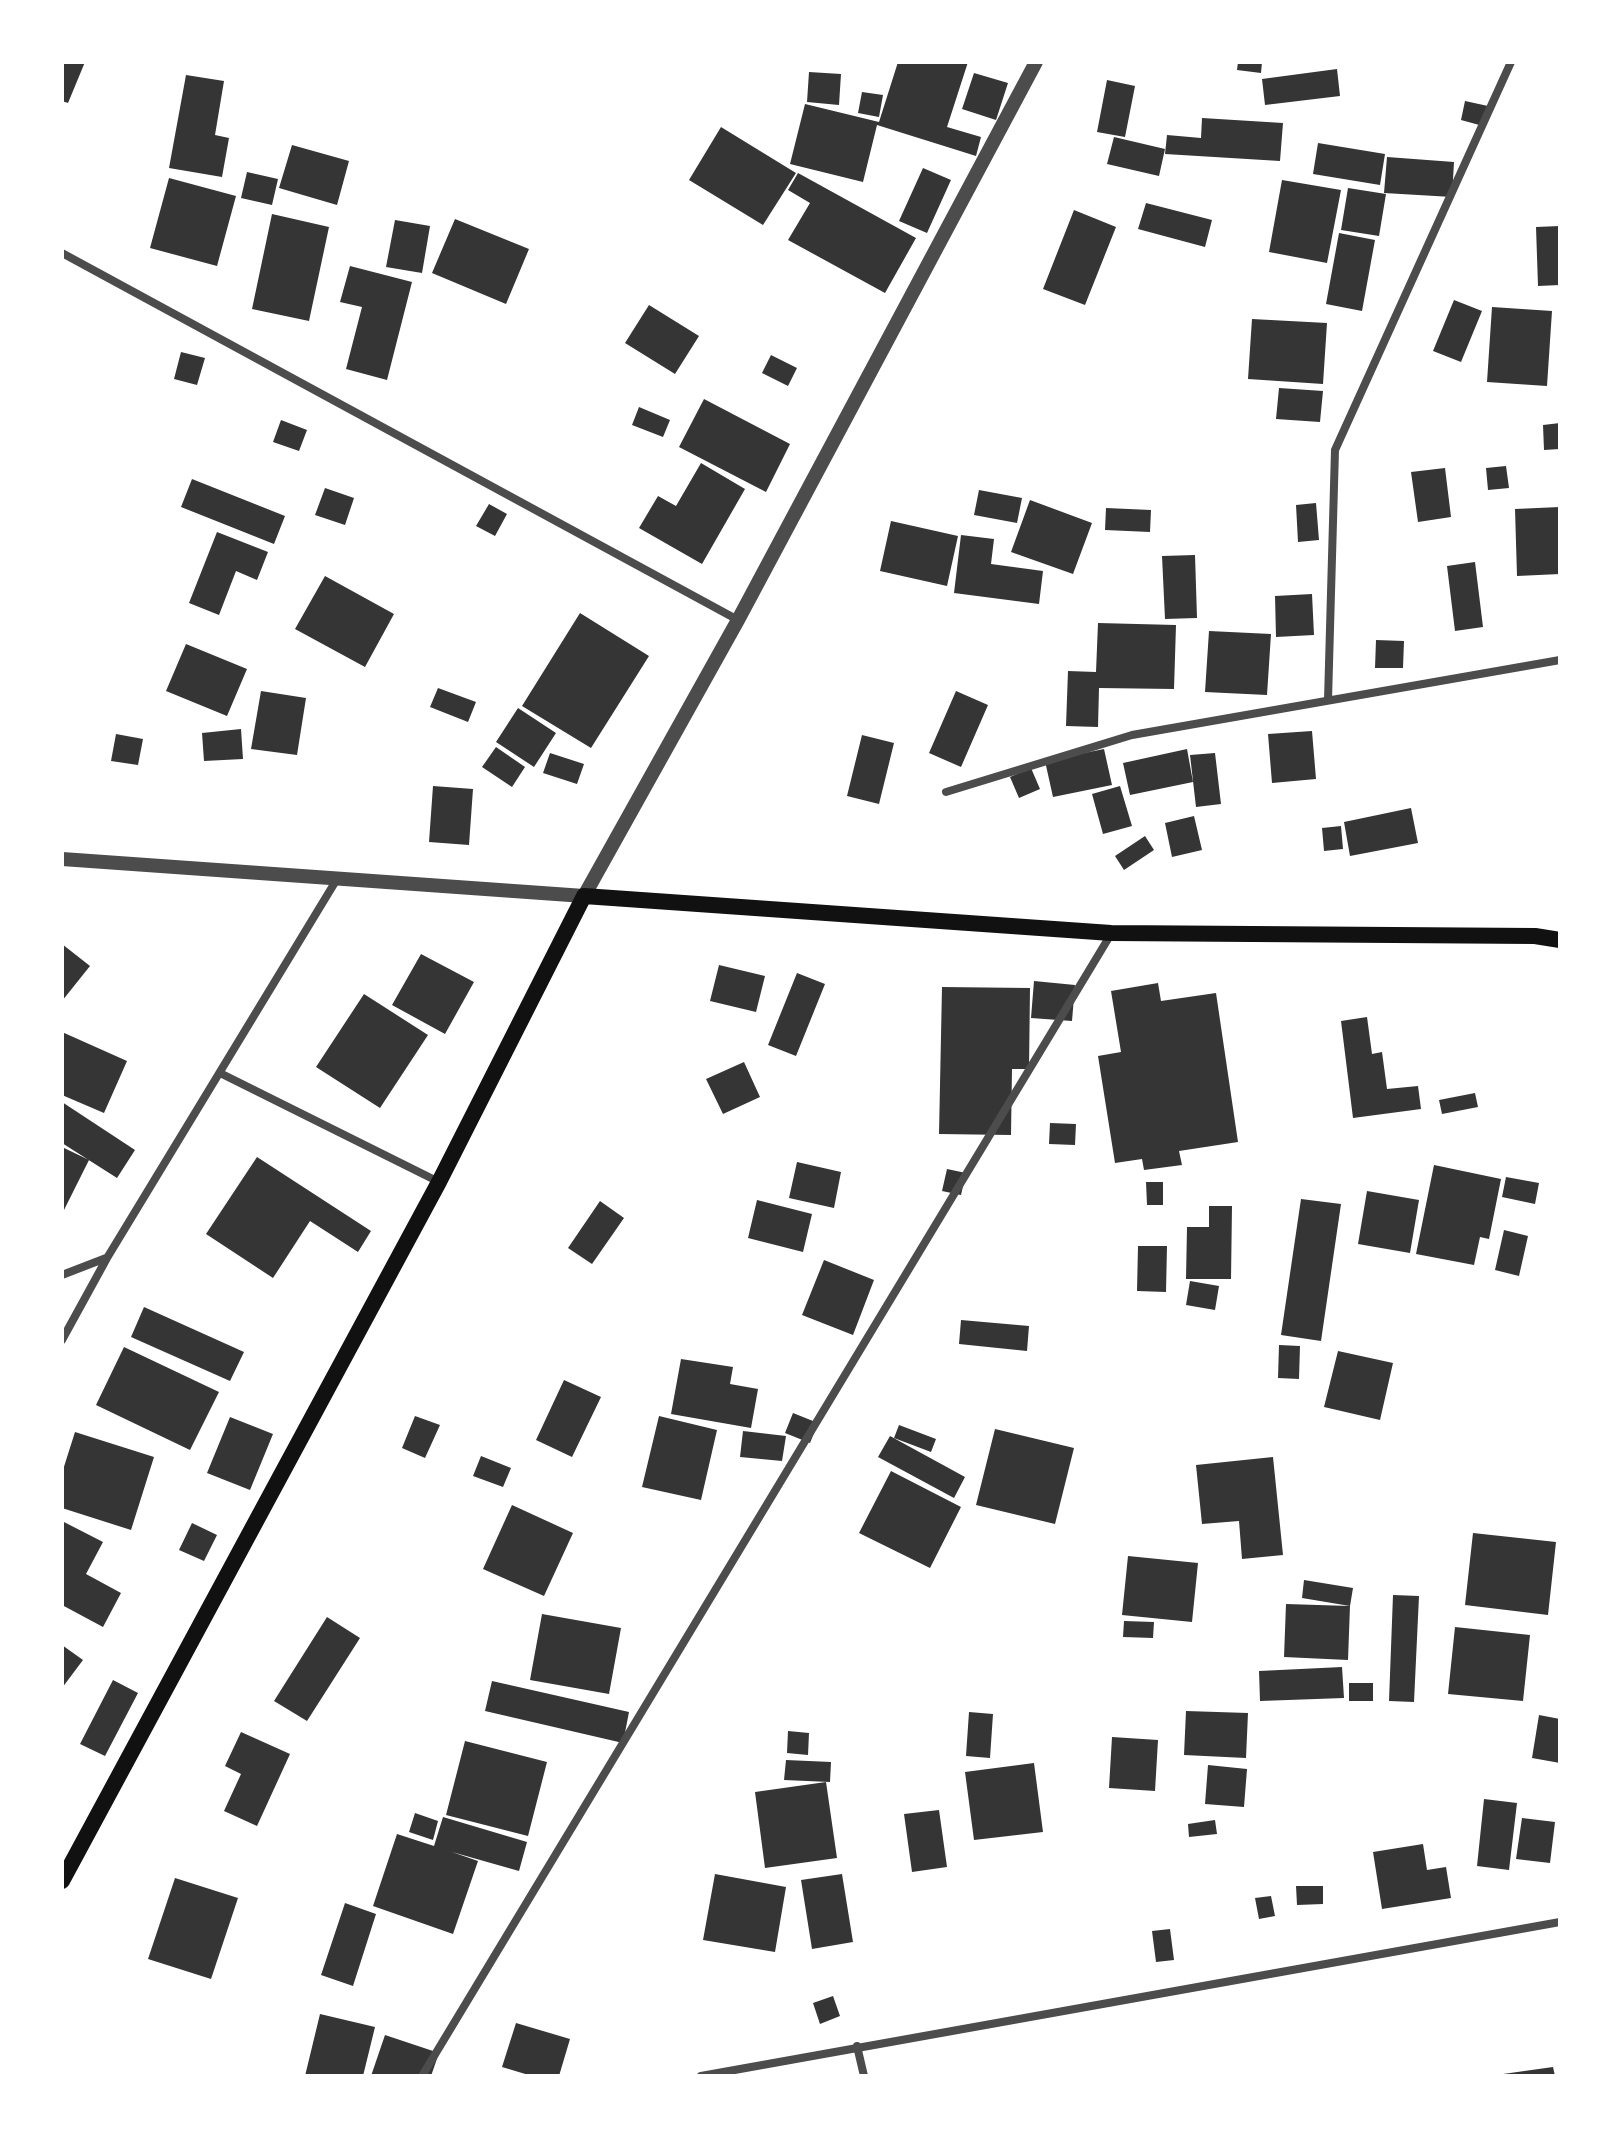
<!DOCTYPE html>
<html>
<head>
<meta charset="utf-8">
<style>
  body { margin:0 }
  #map { position:relative; width:1622px; height:2138px; overflow:hidden; background:#fff; font-family:"PT Sans Narrow",sans-serif }
  canvas { display:block }
  .frame { position:absolute; inset:0; border:64px solid #fff; pointer-events:none }
</style>
</head>
<body>
<div id="map">
<canvas width="1622" height="2138"></canvas>
<div class="frame"></div>
</div>
<script>
const context = document.querySelector('canvas').getContext('2d');
context.lineJoin = 'round';
function fillPath(path, color) { context.fillStyle = color; context.fill(path, 'evenodd'); }
const poly = rows => new Path2D(rows.map(r => 'M' + r).join(''));
function strokePath(path, color, width, dash) { context.strokeStyle = color; context.lineWidth = width; context.lineCap = dash ? 'butt' : 'round'; context.setLineDash(dash || []); context.stroke(path); }
fillPath(poly([
  [62,62,85,62,68,103,62,101],
  [898,62,968,62,947,127,981,137,976,156,877,125,863,182,790,164,805,104,879,122],
  [1238,62,1262,62,1261,73,1237,70],
  [1337,69,1340,96,1265,105,1262,79],
  [809,72,841,74,839,105,807,102],
  [974,73,1008,83,996,120,962,109],
  [186,75,224,81,215,135,229,138,222,177,169,168],
  [1107,80,1135,86,1125,137,1097,132],
  [862,92,883,95,879,117,858,113],
  [1465,101,1488,106,1483,126,1461,120],
  [1202,118,1283,123,1280,161,1165,154,1167,135,1201,138],
  [721,127,796,173,763,225,689,180],
  [1114,137,1165,149,1159,176,1107,164],
  [1318,143,1385,154,1380,185,1313,174],
  [292,145,349,161,337,205,279,188],
  [1387,157,1454,162,1452,197,1384,193],
  [923,168,951,180,927,233,899,221],
  [247,172,278,179,272,205,241,198],
  [798,173,916,238,885,293,788,240,810,203,788,190],
  [169,178,236,196,217,266,150,248],
  [1282,180,1341,190,1327,263,1269,252],
  [1348,188,1386,194,1379,236,1341,230],
  [1146,203,1212,220,1205,247,1138,229],
  [1074,210,1116,227,1085,305,1043,289],
  [272,214,329,227,309,321,252,309],
  [455,219,529,249,506,304,432,273],
  [395,220,430,226,422,273,386,267],
  [1560,226,1560,285,1538,286,1536,227],
  [1339,233,1375,240,1362,311,1326,304],
  [350,266,412,282,387,380,346,369,362,307,340,302],
  [1454,300,1482,311,1461,362,1433,351],
  [649,305,699,336,675,374,625,343],
  [1492,307,1552,311,1547,386,1487,382],
  [1252,319,1327,323,1323,384,1248,379],
  [181,352,205,358,197,385,174,379],
  [771,355,797,368,788,386,762,373],
  [1279,388,1323,391,1320,422,1276,419],
  [704,399,790,444,766,492,679,447],
  [639,407,670,420,663,437,632,425],
  [281,420,307,430,299,451,273,442],
  [1560,423,1560,449,1544,450,1543,425],
  [701,463,745,489,702,564,639,528,658,496,676,506],
  [1506,466,1509,488,1488,490,1486,468],
  [1445,468,1451,517,1418,522,1411,472],
  [192,479,285,516,274,544,181,507],
  [325,488,354,498,345,525,315,515],
  [979,490,1022,498,1017,523,974,515],
  [1030,500,1092,523,1073,574,1011,552],
  [1316,503,1319,540,1298,542,1296,505],
  [489,504,507,514,495,536,476,526],
  [1560,507,1560,574,1517,576,1515,509],
  [1106,508,1151,510,1150,532,1105,530],
  [891,521,958,536,947,586,880,571],
  [217,532,268,552,257,580,236,571,219,615,189,603],
  [961,535,994,539,991,564,1043,571,1039,604,954,593],
  [1195,555,1197,618,1165,619,1162,556],
  [1475,562,1483,627,1455,631,1447,566],
  [325,576,394,614,365,667,295,629],
  [1312,594,1314,635,1276,637,1275,596],
  [580,613,649,656,591,748,522,706],
  [1098,623,1176,625,1174,689,1099,688,1098,727,1066,726,1068,671,1096,672],
  [1209,631,1271,634,1267,695,1205,692],
  [1376,640,1404,641,1403,668,1375,668],
  [186,644,247,669,227,716,166,691],
  [438,688,476,702,468,722,430,707],
  [261,691,306,698,297,755,251,749],
  [956,691,988,705,961,767,929,753],
  [518,708,556,733,534,767,496,742],
  [241,729,243,759,204,761,202,733],
  [1312,731,1316,779,1272,783,1268,734],
  [116,734,143,739,138,765,111,761],
  [862,735,894,743,879,804,847,796],
  [496,747,525,767,512,787,482,767],
  [1104,749,1112,785,1053,797,1045,761],
  [1187,749,1193,782,1130,795,1123,763],
  [550,753,584,764,577,784,543,773],
  [1215,753,1221,804,1196,807,1190,755],
  [1031,768,1040,789,1019,798,1010,777],
  [433,786,473,789,469,845,429,842],
  [1120,786,1132,826,1103,834,1092,794],
  [1411,808,1418,843,1350,856,1344,822],
  [1194,816,1202,850,1172,857,1165,823],
  [1341,826,1343,849,1324,851,1322,828],
  [1145,836,1154,850,1124,870,1115,856],
  [62,944,90,966,62,1001],
  [421,954,474,982,445,1034,392,1005],
  [719,965,765,976,756,1012,710,1001],
  [797,973,825,984,796,1056,768,1045],
  [1034,981,1075,985,1072,1021,1031,1018],
  [1158,983,1161,1001,1216,993,1238,1142,1179,1151,1182,1165,1144,1170,1142,1159,1115,1163,1098,1056,1121,1052,1111,991],
  [942,987,1030,988,1029,1069,1012,1069,1011,1135,939,1134],
  [364,994,428,1035,380,1108,316,1067],
  [1367,1017,1372,1054,1382,1052,1387,1089,1418,1086,1421,1109,1353,1118,1341,1021],
  [62,1032,127,1061,104,1113,62,1095],
  [744,1062,760,1097,723,1114,706,1079],
  [1475,1093,1478,1107,1442,1114,1439,1100],
  [62,1102,135,1150,117,1178,62,1143],
  [1050,1123,1076,1124,1075,1145,1049,1144],
  [62,1147,89,1160,62,1214],
  [257,1157,371,1231,358,1252,310,1221,273,1278,206,1234],
  [797,1162,841,1172,834,1208,789,1198],
  [1434,1165,1501,1179,1489,1239,1480,1237,1474,1265,1416,1254],
  [947,1169,966,1173,961,1195,942,1191],
  [1506,1177,1539,1183,1535,1204,1502,1197],
  [1146,1182,1163,1182,1163,1205,1147,1205],
  [1367,1191,1419,1200,1410,1253,1358,1244],
  [1301,1199,1341,1204,1321,1341,1281,1335],
  [757,1200,812,1214,803,1252,748,1238],
  [600,1201,624,1218,592,1264,568,1248],
  [1209,1206,1232,1206,1231,1279,1186,1279,1187,1227,1209,1227],
  [1504,1230,1528,1236,1519,1276,1495,1270],
  [1138,1246,1167,1246,1166,1292,1137,1291],
  [824,1260,874,1280,853,1335,802,1315],
  [1190,1281,1219,1286,1215,1310,1186,1305],
  [144,1307,244,1352,230,1381,131,1337],
  [961,1320,1029,1326,1027,1351,959,1344],
  [1279,1345,1300,1346,1299,1379,1278,1378],
  [124,1347,219,1392,190,1450,96,1405],
  [1338,1351,1393,1363,1380,1420,1324,1407],
  [681,1359,733,1367,730,1384,758,1389,751,1428,671,1414],
  [564,1380,601,1397,572,1457,536,1440],
  [793,1413,818,1423,810,1443,785,1433],
  [415,1416,440,1425,425,1458,402,1448],
  [659,1416,717,1430,701,1500,642,1487],
  [230,1417,273,1434,250,1490,207,1473],
  [899,1425,936,1439,931,1452,894,1438],
  [995,1429,1074,1448,1055,1524,976,1505],
  [743,1431,786,1436,782,1461,740,1457],
  [75,1432,154,1457,131,1530,62,1508,62,1473],
  [890,1436,965,1477,954,1498,878,1457],
  [481,1456,511,1468,503,1487,473,1476],
  [1273,1457,1283,1555,1242,1559,1239,1521,1202,1524,1196,1465],
  [891,1471,961,1507,930,1568,859,1533],
  [512,1505,573,1533,544,1596,483,1569],
  [62,1521,103,1542,86,1574,121,1593,103,1627,62,1605],
  [192,1523,217,1535,204,1561,179,1550],
  [1473,1533,1556,1542,1548,1615,1465,1605],
  [1128,1556,1198,1563,1192,1622,1122,1615],
  [1304,1580,1353,1588,1350,1606,1302,1598],
  [1393,1595,1419,1596,1414,1702,1389,1701],
  [1286,1604,1350,1606,1348,1660,1284,1657],
  [542,1614,621,1628,609,1694,530,1680],
  [327,1617,360,1638,307,1721,274,1701],
  [1124,1621,1154,1622,1153,1638,1123,1637],
  [1455,1627,1530,1635,1523,1701,1448,1694],
  [62,1645,83,1660,62,1688],
  [1342,1667,1344,1698,1260,1701,1259,1671],
  [113,1680,138,1693,105,1756,80,1744],
  [492,1681,629,1712,623,1743,485,1711],
  [1349,1683,1373,1683,1373,1701,1349,1701],
  [1186,1711,1248,1713,1246,1758,1184,1755],
  [969,1712,993,1714,990,1758,966,1756],
  [1539,1715,1560,1719,1560,1763,1532,1758],
  [788,1731,809,1733,808,1755,787,1753],
  [241,1732,290,1754,257,1826,224,1811,241,1774,225,1766],
  [1112,1737,1158,1740,1155,1791,1109,1788],
  [465,1741,547,1762,528,1836,446,1815],
  [786,1760,831,1762,830,1782,784,1780],
  [1034,1763,1043,1832,974,1840,965,1772],
  [1208,1765,1247,1769,1244,1807,1205,1804],
  [826,1782,837,1858,765,1868,755,1792],
  [1484,1799,1517,1803,1509,1870,1477,1866],
  [939,1810,947,1867,912,1872,904,1814],
  [415,1813,438,1821,433,1840,409,1832],
  [443,1817,527,1842,519,1871,452,1852,478,1861,453,1934,373,1906,397,1834,434,1846],
  [1522,1818,1555,1822,1550,1863,1516,1859],
  [1215,1820,1217,1834,1189,1837,1188,1824],
  [1423,1844,1427,1870,1446,1867,1451,1898,1382,1909,1373,1852],
  [715,1874,786,1887,775,1952,703,1940],
  [842,1874,853,1942,812,1949,801,1880],
  [175,1878,238,1898,211,1979,148,1959],
  [1296,1886,1323,1886,1323,1904,1297,1905],
  [1271,1896,1275,1916,1259,1919,1255,1898],
  [345,1903,376,1914,353,1986,321,1975],
  [1170,1929,1174,1960,1156,1962,1152,1931],
  [833,1996,840,2016,820,2024,813,2003],
  [320,2014,375,2027,363,2076,305,2076],
  [516,2023,570,2039,559,2076,532,2076,502,2067],
  [385,2035,439,2053,431,2076,371,2076],
  [1553,2067,1555,2076,1504,2076,1503,2074]
]), '#353535');
strokePath(poly([
  [62,253,738,620],
  [1328,700,1335,450,1511,62],
  [946,792,1132,735,1560,660],
  [220,1073,439,1182],
  [62,1275,106,1258],
  [62,1340,107,1258,337,879],
  [857,2046,864,2076],
  [422,2076,1111,934],
  [701,2076,1560,1922]
]), '#4c4c4c', 8);
strokePath(poly([
  [62,859,584,896,738,620,1036,62]
]), '#4c4c4c', 14);
strokePath(poly([
  [62,1881,439,1182,584,896,1111,933,1535,936,1560,940]
]), '#111', 16);
</script>
</body>
</html>
